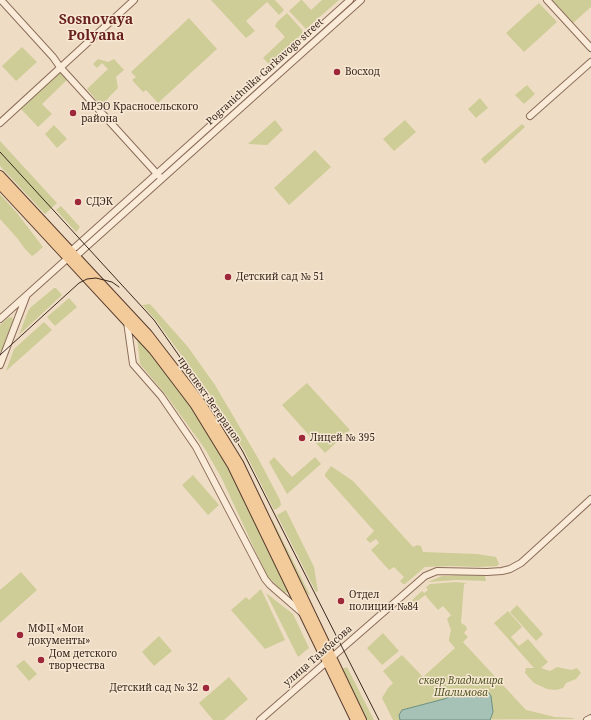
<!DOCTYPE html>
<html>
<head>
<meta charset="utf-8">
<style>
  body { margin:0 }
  canvas { display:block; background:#efdcc4 }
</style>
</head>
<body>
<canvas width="591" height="720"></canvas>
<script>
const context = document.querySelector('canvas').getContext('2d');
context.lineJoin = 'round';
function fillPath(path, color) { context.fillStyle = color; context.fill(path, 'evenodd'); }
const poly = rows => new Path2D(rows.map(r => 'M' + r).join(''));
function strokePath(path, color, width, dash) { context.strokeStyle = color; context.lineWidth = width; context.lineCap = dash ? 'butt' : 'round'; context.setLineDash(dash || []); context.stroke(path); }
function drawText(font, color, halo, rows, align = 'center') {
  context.font = font + ' "Noto Serif",serif'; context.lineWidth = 3; context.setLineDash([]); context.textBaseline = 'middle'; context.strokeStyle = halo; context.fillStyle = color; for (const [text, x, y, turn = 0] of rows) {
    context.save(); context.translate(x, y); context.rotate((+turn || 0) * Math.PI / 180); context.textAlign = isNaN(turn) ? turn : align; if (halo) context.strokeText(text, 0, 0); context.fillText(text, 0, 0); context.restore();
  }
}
fillPath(poly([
  [211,0,275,0,284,10,279,15,267,2,246,21,255,31,246,38],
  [301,0,302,0,311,10,322,0,339,0,306,29,289,11],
  [551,0,591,0,591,7,572,24],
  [539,3,557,22,524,52,506,33],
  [287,13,304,32,269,64,263,58,285,37,275,26,277,22],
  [189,18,217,49,158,103,146,90,143,92,132,80,136,77,131,72],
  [22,47,37,62,16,81,2,66],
  [98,59,108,62,114,59,124,70,116,77,118,88,108,98,107,101,109,104,104,109,87,89,108,69,102,63,97,68,93,64],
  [59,73,61,73,68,79,42,104,52,114,38,127,21,109],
  [527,85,535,94,524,104,515,95],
  [480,98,488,108,476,118,468,109],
  [275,120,283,130,267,145,248,144],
  [405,120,416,132,394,151,383,139],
  [522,124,525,127,485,164,481,159],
  [54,125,67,139,57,148,45,134],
  [0,141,57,203,45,214,0,166],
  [315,150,331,167,289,205,274,188],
  [0,194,17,213,43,247,34,255,32,256,25,249,17,238,0,219],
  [61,206,80,227,76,232,56,210],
  [54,288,56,288,62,295,19,335,28,311,31,307],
  [69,298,77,307,55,326,47,317],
  [150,304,188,347,215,385,258,458,280,500,281,505,278,508,274,510,245,452,226,420,201,382,155,319,142,305],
  [12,317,13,320,2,350,0,352,0,325,8,318],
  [44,322,52,330,6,371,14,349],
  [137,337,193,408,228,463,289,592,284,593,267,576,222,479,205,449,166,395,140,364],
  [307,383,350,430,325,453,282,405],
  [274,457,292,477,315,457,321,464,287,494,269,462],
  [331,466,353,481,413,547,417,545,421,546,423,552,477,554,496,557,499,564,497,566,479,567,451,566,425,567,405,584,403,584,400,581,404,577,394,567,389,570,371,550,379,543,376,539,370,543,366,539,374,531,325,476,325,474],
  [193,475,219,505,208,515,182,485],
  [286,510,314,567,318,591,316,592,277,515],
  [272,519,310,595,309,595,304,590,271,522],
  [21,572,37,590,0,623,0,590],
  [463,575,485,576,486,581,457,580,428,582,442,576],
  [456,582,467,583,464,584,461,623,466,626,467,629,464,633,468,637,463,642,526,710,555,717,574,718,574,719,393,720,382,698,388,688,393,683,383,671,402,655,423,677,455,648,449,641,449,639,451,630,447,619,451,615,443,606,438,610,425,595,415,603,412,600,422,591,424,593,428,590,426,587,430,584],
  [261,589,285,640,265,649,231,610,246,597,249,600],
  [266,593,293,614,309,648,298,657],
  [517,605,543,634,536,641,510,612],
  [508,611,522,627,511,637,519,646,528,639,548,662,541,668,550,671,557,667,571,670,577,668,581,673,576,679,566,683,563,688,556,690,547,689,534,683,525,673,526,668,534,668,494,623],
  [383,633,399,651,382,665,367,648],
  [159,636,172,651,154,666,142,652],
  [24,660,37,674,29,681,16,666],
  [347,667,374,720,367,720,342,669],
  [229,677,248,699,224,720,213,720,199,703]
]), '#cecd97');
const water = poly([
  [484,690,489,693,491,696,493,712,490,720,400,720,399,715,402,710,444,699,462,692,484,690]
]);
fillPath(water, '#a6c2b6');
strokePath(water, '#6c9183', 1);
const minor = poly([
  [1,0,53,57,60,67,159,176],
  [547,0,591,48],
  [530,116,591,62],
  [0,123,134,0],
  [69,255,71,251,350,0],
  [0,319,68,258,76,256,361,0],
  [127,322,133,364,161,396,196,447,265,579,270,585,301,612],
  [0,365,26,297],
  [260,720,425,576,437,571,487,572,502,571,510,569,521,563,531,554,591,499],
  [587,720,591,718]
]);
const major = poly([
  [0,175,148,334,199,400,215,424,239,463,362,720],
  [0,185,153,350,194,404,232,466,355,720]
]);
strokePath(minor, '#8b6d5a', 8);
strokePath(major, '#583c2e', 10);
strokePath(minor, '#faebd8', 6);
strokePath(major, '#f3cb9b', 8);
strokePath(poly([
  [0,152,154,320,222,417,243,452,379,720],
  [0,355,79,283,87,279,96,278,112,282,119,287]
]), '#3a281e', 1);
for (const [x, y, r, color] of [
  [337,72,4,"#9c2839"],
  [73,113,4,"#9c2839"],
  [78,202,4,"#9c2839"],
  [228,277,4,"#9c2839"],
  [302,438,4,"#9c2839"],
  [341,601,4,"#9c2839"],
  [20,635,4,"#9c2839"],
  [41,660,4,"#9c2839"],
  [206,688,4,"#9c2839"]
]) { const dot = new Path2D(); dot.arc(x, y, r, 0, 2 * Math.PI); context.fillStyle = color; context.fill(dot); strokePath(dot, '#f7e8d4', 1.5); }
drawText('10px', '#3a281e', '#f7e8d4', [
  ["Pogranichnika Garkavogo street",265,72,-42],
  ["проспект Ветеранов",209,400,55],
  ["улица Тамбасова",318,656,-41]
]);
drawText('10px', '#3a281e', '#f7e8d4', [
  ["Восход",345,72],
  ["МРЭО Красносельского",81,107],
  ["района",81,119],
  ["СДЭК",86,202],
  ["Детский сад № 51",236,277],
  ["Лицей № 395",310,438],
  ["Отдел",349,595],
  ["полиции №84",349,607],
  ["МФЦ «Мои",28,629],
  ["документы»",28,641],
  ["Дом детского",49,654],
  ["творчества",49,666],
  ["Детский сад № 32",198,688,"right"]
], 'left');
drawText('italic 10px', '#525724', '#f7e8d4', [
  ["сквер Владимира",461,681],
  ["Шалимова",461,693]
]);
drawText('bold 14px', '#68211c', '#f7e8d4', [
  ["Sosnovaya",96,20],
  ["Polyana",96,36]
]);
</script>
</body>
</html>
